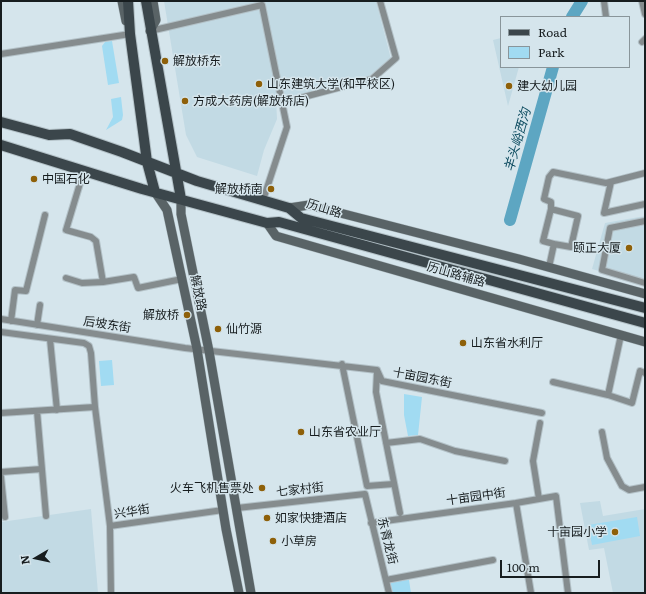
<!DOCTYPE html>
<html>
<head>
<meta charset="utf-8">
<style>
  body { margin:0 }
  #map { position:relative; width:646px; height:594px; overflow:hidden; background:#d5e5ec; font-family:Literata,serif }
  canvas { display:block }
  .frame { position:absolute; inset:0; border:2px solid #171d1f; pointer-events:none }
  .legend { position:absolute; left:500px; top:16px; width:130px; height:52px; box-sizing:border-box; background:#d5e5ec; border:1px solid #89959a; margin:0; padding:5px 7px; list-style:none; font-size:12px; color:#171d1f }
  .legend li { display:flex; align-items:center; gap:8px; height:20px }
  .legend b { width:20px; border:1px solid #89959a }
  .north { position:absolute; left:16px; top:538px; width:40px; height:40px; -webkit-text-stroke:3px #d5e5ec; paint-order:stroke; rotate:261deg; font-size:11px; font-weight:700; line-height:16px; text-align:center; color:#171d1f }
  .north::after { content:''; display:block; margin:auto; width:14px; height:18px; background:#171d1f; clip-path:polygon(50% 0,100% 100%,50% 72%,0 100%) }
  .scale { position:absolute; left:500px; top:560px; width:100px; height:18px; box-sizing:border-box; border:2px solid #171d1f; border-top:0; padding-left:5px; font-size:12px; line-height:14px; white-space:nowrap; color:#171d1f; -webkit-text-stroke:3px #d5e5ec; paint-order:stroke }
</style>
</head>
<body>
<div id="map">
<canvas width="646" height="594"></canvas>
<div class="frame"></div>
<ul class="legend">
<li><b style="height:5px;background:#3b464b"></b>Road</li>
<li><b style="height:11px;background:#a1dbf2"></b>Park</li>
</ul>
<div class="north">N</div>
<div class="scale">100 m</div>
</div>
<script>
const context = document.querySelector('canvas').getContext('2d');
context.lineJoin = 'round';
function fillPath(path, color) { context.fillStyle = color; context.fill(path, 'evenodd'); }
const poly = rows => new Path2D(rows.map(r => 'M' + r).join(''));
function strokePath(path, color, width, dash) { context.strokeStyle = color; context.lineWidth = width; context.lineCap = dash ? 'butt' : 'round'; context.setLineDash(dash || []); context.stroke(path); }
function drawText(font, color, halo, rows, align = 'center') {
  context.font = font + ' Literata,"Noto Sans SC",serif'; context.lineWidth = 3; context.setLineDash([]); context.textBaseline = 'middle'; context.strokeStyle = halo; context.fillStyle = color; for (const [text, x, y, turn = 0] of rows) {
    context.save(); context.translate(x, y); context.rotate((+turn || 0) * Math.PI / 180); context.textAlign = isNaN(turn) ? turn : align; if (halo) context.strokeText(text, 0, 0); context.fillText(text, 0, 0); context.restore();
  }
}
fillPath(poly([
  [164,1,376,1,391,59,369,76,313,92,276,99,277,119,264,150,257,176,197,157,186,135],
  [501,38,501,67,519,67,508,106,493,40],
  [645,216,645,284,592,269,605,223],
  [600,501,603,516,645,509,645,593,613,593,604,548,589,550,580,503],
  [91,509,98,593,1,593,1,522]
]), '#c2dae4');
fillPath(poly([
  [112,41,119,83,108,85,102,46,105,42],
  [121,97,123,115,122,120,106,130,113,117,111,99],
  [112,360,114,385,101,386,99,361],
  [404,394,422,397,418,435,408,436,404,415],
  [637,517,640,536,592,545,588,525],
  [409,580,411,593,393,593,390,581]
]), '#a1dbf2');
strokePath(poly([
  [572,17,582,1],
  [510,220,553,67]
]), '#5da6c2', 12);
const street = poly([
  [604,1,606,17],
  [642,1,645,14],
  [150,31,262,5,287,127,263,200],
  [642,42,645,39],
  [1,54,130,34],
  [281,103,372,79,396,58,380,1],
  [84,170,66,230,91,237,96,241,103,282,134,277,138,288,182,279],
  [611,182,604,213,645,204],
  [551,209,578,216,571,247,554,244],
  [645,221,610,228,602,270,645,283],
  [549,267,554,244,543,241,551,209,551,202,544,199,549,177,553,172,606,183,645,173],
  [66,278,82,283,103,282],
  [1,319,185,348,377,370],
  [11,321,15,290,26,291,45,215],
  [37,325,40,305],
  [1,332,84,343,89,346,91,353,95,407],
  [50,339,57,410],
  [342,364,367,486,394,484],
  [377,370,382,381,542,413],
  [377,371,376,392,400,513],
  [553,382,608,395,621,335],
  [608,395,632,403,640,371,645,373],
  [37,411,46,516],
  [1,413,95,407,110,526],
  [602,432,607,458,622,486,629,490,645,487],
  [386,443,420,439,455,451,505,461],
  [1,472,42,469],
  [1,477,5,517],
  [539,499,556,496,568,593],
  [516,503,539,499,533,461,540,423],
  [237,508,365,494,389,593],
  [371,523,516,503,531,593],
  [386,580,493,560],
  [111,593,110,526,223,510]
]);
const secondary = poly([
  [122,1,126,21],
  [150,31,156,20,153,1],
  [155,192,167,210,197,349,226,529,239,593],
  [181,199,181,214,209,351,251,593],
  [289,208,309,205,519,259,645,294],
  [267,223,276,236,645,342]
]);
const primary = poly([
  [128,1,130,34,144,139,147,162,155,192],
  [146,1,181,199],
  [1,122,49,135,70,134,122,152,197,181,289,208,301,218,645,308],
  [1,145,142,189,267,223,279,222,645,323]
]);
strokePath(street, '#b3c1c7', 8);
strokePath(secondary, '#b3c1c7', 10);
strokePath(primary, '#b3c1c7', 12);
strokePath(street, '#858c8e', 6);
strokePath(secondary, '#596366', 9);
strokePath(primary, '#3b464b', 10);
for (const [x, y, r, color] of [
  [165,61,4,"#8e6009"],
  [259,84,4,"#8e6009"],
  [509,86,4,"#8e6009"],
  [185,101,4,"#8e6009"],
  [34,179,4,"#8e6009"],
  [271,189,4,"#8e6009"],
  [629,248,4,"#8e6009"],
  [187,315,4,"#8e6009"],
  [218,329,4,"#8e6009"],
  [463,343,4,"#8e6009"],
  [301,432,4,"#8e6009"],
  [262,488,4,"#8e6009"],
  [267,518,4,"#8e6009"],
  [615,532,4,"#8e6009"],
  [273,541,4,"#8e6009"]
]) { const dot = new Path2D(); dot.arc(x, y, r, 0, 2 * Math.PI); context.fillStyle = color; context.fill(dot); strokePath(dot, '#d5e5ec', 1.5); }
drawText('12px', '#171d1f', '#d5e5ec', [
  ["解放桥东",173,61],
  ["山东建筑大学(和平校区)",267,84],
  ["建大幼儿园",517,86],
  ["方成大药房(解放桥店)",193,101],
  ["中国石化",42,179],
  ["解放桥南",263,189,"right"],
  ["颐正大厦",621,248,"right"],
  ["解放桥",179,315,"right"],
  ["仙竹源",226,329],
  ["山东省水利厅",471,343],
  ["山东省农业厅",309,432],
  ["火车飞机售票处",254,488,"right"],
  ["如家快捷酒店",275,518],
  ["十亩园小学",607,532,"right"],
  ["小草房",281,541]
], 'left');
drawText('12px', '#171d1f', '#d5e5ec', [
  ["历山路",324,209,17],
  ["历山路辅路",456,275,16],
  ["解放路",198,293,78],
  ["后坡东街",107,325,9],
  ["十亩园东街",422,378,11],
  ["七家村街",300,490,-6],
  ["十亩园中街",476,497,-8],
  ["兴华街",132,512,-9],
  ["东青龙街",387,541,76]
]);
drawText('italic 13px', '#0f4d61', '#d5e5ec', [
  ["羊头峪西沟",518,140,-74]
]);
</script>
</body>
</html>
